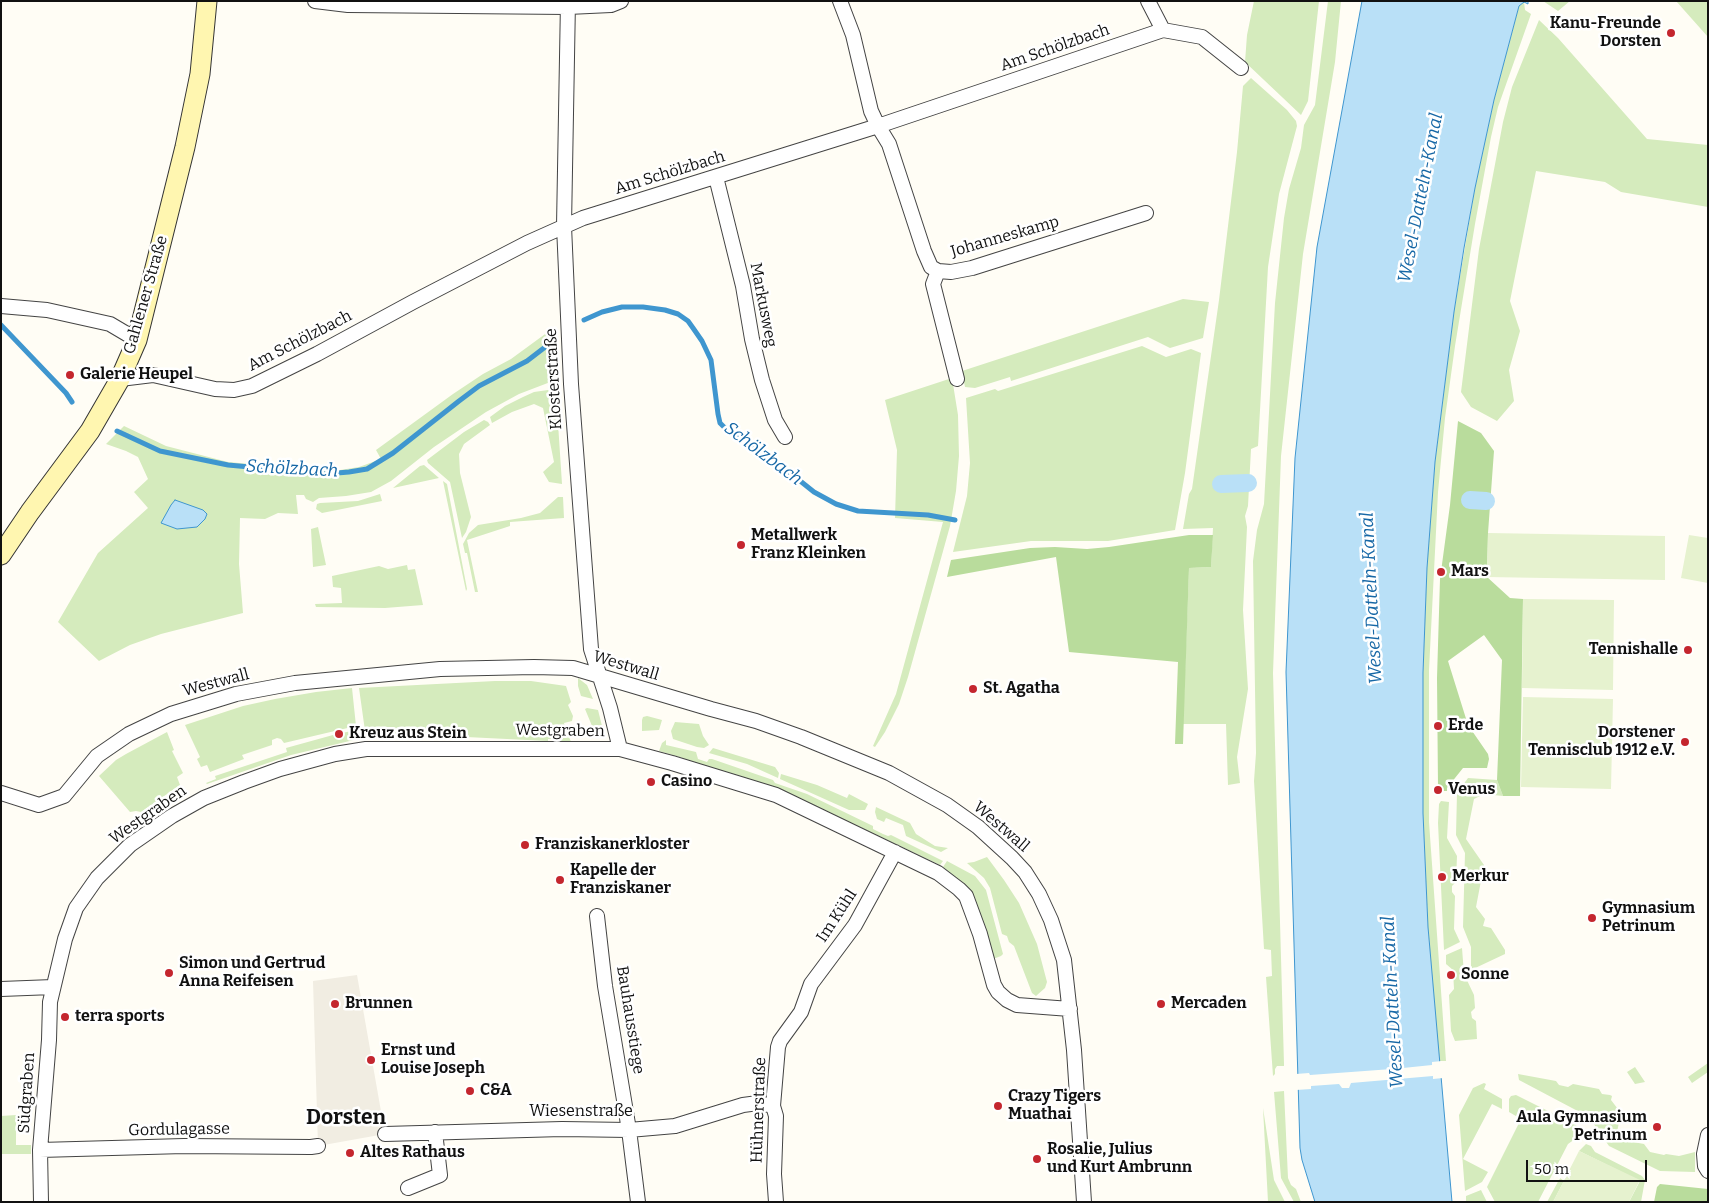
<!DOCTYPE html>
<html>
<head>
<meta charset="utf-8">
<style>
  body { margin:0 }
  #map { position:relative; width:1709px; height:1203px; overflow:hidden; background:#fffdf5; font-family:Bitter,serif }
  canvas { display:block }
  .frame { position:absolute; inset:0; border:2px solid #111; pointer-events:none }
  .scale { position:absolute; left:1526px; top:1160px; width:121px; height:22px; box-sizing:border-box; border:2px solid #111; border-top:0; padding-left:6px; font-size:15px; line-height:18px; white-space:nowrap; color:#111; -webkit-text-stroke:4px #fff; paint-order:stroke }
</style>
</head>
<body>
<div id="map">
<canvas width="1709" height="1203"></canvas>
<div class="frame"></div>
<div class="scale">50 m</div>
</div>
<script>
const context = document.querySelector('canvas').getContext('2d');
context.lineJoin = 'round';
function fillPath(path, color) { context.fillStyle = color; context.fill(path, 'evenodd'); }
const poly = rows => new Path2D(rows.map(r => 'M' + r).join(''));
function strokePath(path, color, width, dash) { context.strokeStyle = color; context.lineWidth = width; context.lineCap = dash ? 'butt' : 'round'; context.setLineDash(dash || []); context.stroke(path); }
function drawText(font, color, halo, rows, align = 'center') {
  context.font = font + ' Bitter,serif'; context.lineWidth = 5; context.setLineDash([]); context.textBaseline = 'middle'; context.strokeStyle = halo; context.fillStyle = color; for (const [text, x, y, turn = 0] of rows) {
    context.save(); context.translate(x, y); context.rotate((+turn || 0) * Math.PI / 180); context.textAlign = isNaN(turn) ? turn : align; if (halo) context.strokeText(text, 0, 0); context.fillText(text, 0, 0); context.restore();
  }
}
fillPath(poly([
  [1254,1,1319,1,1308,101,1301,115,1245,62,1247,35],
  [1328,1,1341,1,1335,62,1303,254,1281,456,1273,673,1284,1064,1284,1066,1277,1066,1275,1069,1275,1074,1273,1076,1266,977,1272,976,1271,950,1264,949,1254,781,1256,753,1253,561,1257,530,1264,504,1275,303,1284,218,1289,189,1301,148,1304,125,1315,105],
  [1543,1,1570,1,1558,11],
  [1676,1,1708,1,1708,37],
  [1524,2,1525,10,1531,14,1498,107,1491,137,1475,224,1455,346,1445,418,1438,492,1429,670,1429,822,1446,1061,1439,1061,1428,927,1423,813,1423,673,1427,568,1432,501,1435,462,1454,312,1475,188,1494,100,1519,6],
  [1539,20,1558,38,1647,139,1708,145,1708,207,1621,192,1605,182,1536,171,1510,301,1520,331,1509,370,1514,401,1497,421,1471,407,1461,392,1479,249,1503,122,1512,87],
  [1251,78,1287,110,1296,121,1297,126,1279,194,1268,267,1258,446,1251,449,1248,506,1245,516,1247,527,1243,610,1248,689,1237,757,1240,783,1228,785,1226,724,1183,724,1189,568,1211,567,1213,528,1183,529,1189,494,1192,489,1219,300,1237,152,1243,86],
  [1183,299,1209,302,1203,338,1170,348,1148,337,1011,381,1010,377,975,388,965,387,962,371],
  [552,329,555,377,553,381,519,394,486,412,434,447,391,481,371,492,346,496,319,498,313,502,306,499,304,495,296,495,298,514,278,513,265,519,240,518,239,564,243,613,161,634,130,645,99,661,58,622,98,553,148,508,134,492,148,479,138,457,126,451,106,444,124,426,166,446,228,462,317,470,334,471,359,467,381,459,376,450,453,394,483,374,511,359],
  [1142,346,1166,357,1191,349,1201,353,1185,473,1175,530,1108,541,1031,541,953,552,967,496,970,463,966,398,995,389,998,391],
  [952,378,958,415,959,456,956,491,950,526,908,677,899,704,885,732,875,747,873,746,896,694,943,522,895,518,897,450,885,400],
  [548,390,556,393,562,484,549,482,543,472,554,462,543,408,534,404,512,412,492,423,490,417,505,406,523,397,534,392],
  [484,420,488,422,490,425,464,444,459,454,460,473,471,517,466,532,462,538,450,482,428,463,427,460,464,432],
  [424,465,439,478,393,488,420,466],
  [443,481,447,484,467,589,466,591],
  [380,494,382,501,322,513,316,509,317,504,320,503,358,501],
  [558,497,563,497,564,518,510,522,510,526,467,540,478,592,475,592,467,553,465,553,463,544,469,533,478,525,521,518,540,513],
  [318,527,326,565,313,567,311,529],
  [407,565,408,570,415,569,423,605,385,608,316,607,315,604,342,603,341,588,333,587,332,576,379,566,388,569],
  [578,678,587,685,593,699,581,696,578,686],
  [495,681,531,681,566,686,571,702,568,705,573,716,572,721,564,723,571,742,557,741,556,739,548,739,548,741,425,735,366,738,359,688],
  [352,688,356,726,284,743,281,739,277,738,272,740,272,745,242,755,244,759,210,772,207,765,201,767,197,759,200,757,185,725,243,706,275,699,316,692],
  [587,708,598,710,602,726,597,738,585,709],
  [647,716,662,720,659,730,642,731,642,720,643,717],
  [675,722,699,724,703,736,709,745,704,748,697,747,673,739,671,731],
  [356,730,358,739,291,755,207,784,206,783,216,779,215,776,287,752,286,748,333,735],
  [167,732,174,750,172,751,183,773,177,777,180,785,141,812,136,811,130,812,99,776,116,760,126,754],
  [666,740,666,745,696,752,698,759,707,762,709,759,712,759,773,780,775,783,807,794,873,826,873,829,883,834,888,836,891,835,943,861,940,865,860,827,682,760,683,758,659,751,662,743],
  [713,748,775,767,779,773,778,778,747,764,709,753],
  [781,774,817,785,847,798,849,794,868,804,865,810,849,810,780,779],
  [1468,778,1497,780,1503,796,1484,794,1474,799,1466,839,1484,865,1476,907,1485,919,1483,926,1491,928,1505,950,1505,954,1471,970,1471,947,1463,927,1465,853,1456,835,1457,793],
  [1441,801,1449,802,1447,838,1457,856,1456,882,1452,886,1452,892,1455,896,1454,929,1460,942,1444,950,1438,823,1439,804],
  [876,807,910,823,916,834,935,846,948,848,941,852,906,836,903,825,886,818,884,822,877,819,875,812],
  [987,857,1004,880,1019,903,1037,944,1047,982,1045,988,1036,996,1032,993,1014,946,1009,942,1007,936,1002,934,990,888,984,878,967,863,974,862],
  [947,861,975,876,986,890,1003,954,1001,956,993,959,964,884,943,867],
  [1462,948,1464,974,1474,995,1475,1008,1471,1012,1472,1018,1476,1021,1477,1039,1455,1041,1451,1031,1449,995,1454,989,1453,970,1446,964,1446,955],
  [1708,1063,1708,1072,1692,1083,1688,1077],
  [1635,1067,1645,1082,1635,1084,1627,1072],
  [1518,1074,1556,1081,1559,1085,1568,1087,1573,1084,1599,1089,1602,1094,1610,1095,1612,1096,1611,1100,1621,1113,1617,1132,1622,1140,1644,1144,1650,1152,1664,1155,1666,1154,1679,1156,1695,1152,1695,1172,1660,1171,1609,1146,1589,1117,1519,1080],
  [1484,1083,1486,1084,1484,1089,1502,1099,1502,1109,1492,1104,1463,1159,1488,1172,1482,1182,1465,1191,1459,1115,1473,1088],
  [1284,1091,1288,1178,1291,1185,1296,1189,1301,1202,1294,1202,1281,1178,1274,1092],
  [1516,1095,1576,1125,1582,1134,1568,1144,1538,1202,1495,1202,1487,1187,1521,1119,1509,1112,1509,1099,1511,1096],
  [1263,1108,1274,1180,1285,1202,1268,1202],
  [16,1115,16,1145,31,1145,31,1154,1,1154,1,1116],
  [1586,1144,1591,1146,1595,1152,1642,1176,1645,1180,1641,1202,1629,1202,1640,1181,1579,1151],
  [1560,1178,1564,1181,1553,1202,1547,1202],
  [1481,1190,1487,1202,1466,1202,1466,1196]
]), '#d5ebbd');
fillPath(poly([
  [1458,421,1481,433,1494,451,1488,533,1487,577,1510,598,1523,599,1520,796,1503,796,1497,780,1502,660,1484,635,1448,661,1468,725,1488,754,1489,759,1487,768,1463,768,1447,788,1447,791,1441,791,1438,787,1437,678,1440,579,1450,505],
  [1189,535,1213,535,1211,567,1189,568,1183,744,1175,744,1178,662,1069,652,1056,557,947,577,951,560,1030,548,1055,547,1087,549,1109,547],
  [1660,1184,1708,1189,1708,1202,1654,1202,1657,1187]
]), '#b9dc9c');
fillPath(poly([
  [1488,533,1665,536,1665,580,1487,577],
  [1689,535,1708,538,1708,583,1681,578],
  [1523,599,1614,600,1613,690,1522,688],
  [1523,697,1613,699,1611,789,1521,787],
  [1579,1151,1640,1180,1629,1202,1553,1202]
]), '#e6f2cf');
fillPath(poly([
  [357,975,385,1134,318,1146,313,981]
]), '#f1ede2');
const water = poly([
  [1362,1,1528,1,1528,4,1524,2,1519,6,1494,100,1475,188,1464,248,1454,312,1435,462,1427,568,1423,673,1423,813,1428,927,1452,1202,1315,1202,1302,1160,1300,1148,1286,672,1295,458,1317,247,1362,1],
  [175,500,203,510,207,514,205,519,197,527,177,529,161,523,171,505,175,500]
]);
fillPath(water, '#b9e0f7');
strokePath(water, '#3f96cf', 1);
fillPath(poly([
  [1442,1061,1443,1078,1433,1079,1433,1076,1351,1083,1349,1088,1342,1088,1339,1084,1311,1086,1311,1089,1296,1090,1296,1074,1309,1073,1310,1075,1392,1069,1394,1064,1400,1064,1403,1068,1432,1065,1432,1062]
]), '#fffdf5');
strokePath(poly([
  [584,320,602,312,622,307,643,307,665,310,678,314,688,321,693,328,702,341,711,360,718,414,720,423,728,431,765,454,774,464,781,469,789,472,814,492,836,504,858,511,928,515,955,520],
  [1,325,66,393,72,402],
  [117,431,160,451,228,465,325,474,349,472,367,469,393,453,459,401,479,386,527,361,553,341]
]), '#3f96cf', 5);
strokePath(poly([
  [1221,484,1248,483],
  [1470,500,1486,501]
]), '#b9e0f7', 18);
const street = poly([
  [315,1,348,5,568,7,611,5,621,1],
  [568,1,564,226,571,384,591,649,610,708,620,749],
  [840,1,853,35,871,111,878,126,889,144,924,251,931,267,938,271,951,272,972,268,1146,213],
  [1148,1,1163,30],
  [716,177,743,286,752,339,762,380,775,420,785,437],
  [938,271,933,284,957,379],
  [1,306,47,310,110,324,137,340],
  [120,379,153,375,215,389,234,390,252,386,317,354,413,302,527,243,583,218,878,126,1163,30,1202,37,1241,68],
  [1,793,39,805,64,796,97,756,129,734,171,714,236,694,295,683,440,669,534,667,573,668,711,709,756,721,801,737,889,773,947,805,978,827,1012,858,1025,872,1039,894,1051,920,1064,960,1074,1050,1084,1202],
  [597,916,605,986,629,1130,638,1202],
  [1,989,53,987],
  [385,1134,562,1129,629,1130,675,1126,743,1105,758,1103,773,1106],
  [1708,1135,1704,1154,1705,1166,1708,1171],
  [40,1150,184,1146,311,1147,318,1146],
  [408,1188,440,1175,435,1132],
  [41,1202,40,1150,49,1040,50,1002,65,939,76,908,97,878,130,845,172,816,204,798,244,782,280,769,335,754,366,749,620,749,672,763,776,795,938,873,959,889,966,896,980,934,994,985,998,992,1007,1000,1017,1005,1070,1009],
  [776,1202,774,1174,776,1116,773,1106,778,1047,780,1041,801,1012,811,984,855,925,895,852]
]);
const secondary = poly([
  [1,555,30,512,90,431,120,379,137,340,185,147,200,74,207,1]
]);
strokePath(street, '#444', 16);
strokePath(secondary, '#333', 21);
strokePath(street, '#fff', 14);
strokePath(secondary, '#fff6b0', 19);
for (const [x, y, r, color] of [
  [1671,33,5,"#c4262e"],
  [70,375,5,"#c4262e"],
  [741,545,5,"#c4262e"],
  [1441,572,5,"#c4262e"],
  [1688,650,5,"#c4262e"],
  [973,689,5,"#c4262e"],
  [1438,726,5,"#c4262e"],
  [339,734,5,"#c4262e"],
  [1685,742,5,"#c4262e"],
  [651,782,5,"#c4262e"],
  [1438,790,5,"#c4262e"],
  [525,845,5,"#c4262e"],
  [1442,877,5,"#c4262e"],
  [560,880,5,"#c4262e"],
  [1592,918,5,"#c4262e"],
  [169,973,5,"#c4262e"],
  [1451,975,5,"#c4262e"],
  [335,1004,5,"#c4262e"],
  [1161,1004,5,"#c4262e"],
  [65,1017,5,"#c4262e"],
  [371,1060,5,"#c4262e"],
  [470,1091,5,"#c4262e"],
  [998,1106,5,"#c4262e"],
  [1657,1127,5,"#c4262e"],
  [350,1153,5,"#c4262e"],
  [1037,1159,5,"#c4262e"]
]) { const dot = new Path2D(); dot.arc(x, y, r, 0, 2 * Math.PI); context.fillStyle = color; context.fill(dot); strokePath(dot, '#fff', 2); }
drawText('bold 16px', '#111', '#fff', [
  ["Kanu-Freunde",1661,24,"right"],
  ["Dorsten",1661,42,"right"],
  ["Galerie Heupel",80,375],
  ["Metallwerk",751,536],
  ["Franz Kleinken",751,554],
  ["Mars",1451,572],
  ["Tennishalle",1678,650,"right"],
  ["St. Agatha",983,689],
  ["Erde",1448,726],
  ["Dorstener",1675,733,"right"],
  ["Tennisclub 1912 e.V.",1675,751,"right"],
  ["Kreuz aus Stein",349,734],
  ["Casino",661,782],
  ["Venus",1448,790],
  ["Franziskanerkloster",535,845],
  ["Kapelle der",570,871],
  ["Franziskaner",570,889],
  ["Merkur",1452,877],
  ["Gymnasium",1602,909],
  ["Petrinum",1602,927],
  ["Simon und Gertrud",179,964],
  ["Anna Reifeisen",179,982],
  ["Sonne",1461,975],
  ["Brunnen",345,1004],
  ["Mercaden",1171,1004],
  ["terra sports",75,1017],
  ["Ernst und",381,1051],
  ["Louise Joseph",381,1069],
  ["C&A",480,1091],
  ["Crazy Tigers",1008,1097],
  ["Muathai",1008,1115],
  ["Aula Gymnasium",1647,1118,"right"],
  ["Petrinum",1647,1136,"right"],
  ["Rosalie, Julius",1047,1150],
  ["und Kurt Ambrunn",1047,1168],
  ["Altes Rathaus",360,1153]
], 'left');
drawText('16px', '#111', '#fff', [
  ["Am Schölzbach",1055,48,-19],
  ["Am Schölzbach",670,173,-17],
  ["Johanneskamp",1005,237,-16],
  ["Gahlener Straße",146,295,-74],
  ["Markusweg",763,305,79],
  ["Am Schölzbach",300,341,-27],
  ["Klosterstraße",554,379,-93],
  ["Westwall",626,666,17],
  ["Westwall",216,683,-15],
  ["Westgraben",560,731,1],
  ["Westgraben",148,815,-35],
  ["Westwall",1001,827,41],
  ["Im Kühl",837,916,-57],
  ["Bauhausstiege",630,1020,81],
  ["Südgraben",27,1093,-86],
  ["Hühnerstraße",759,1110,-88],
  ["Wiesenstraße",581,1112],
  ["Gordulagasse",179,1130,-1]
]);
drawText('italic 18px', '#1768a6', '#fff', [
  ["Wesel-Datteln-Kanal",1421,198,-79],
  ["Schölzbach",763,454,37],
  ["Schölzbach",292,469,3],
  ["Wesel-Datteln-Kanal",1372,598,-93],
  ["Wesel-Datteln-Kanal",1393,1002,-93]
]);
drawText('bold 21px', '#111', '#fff', [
  ["Dorsten",346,1118]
]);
</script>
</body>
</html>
